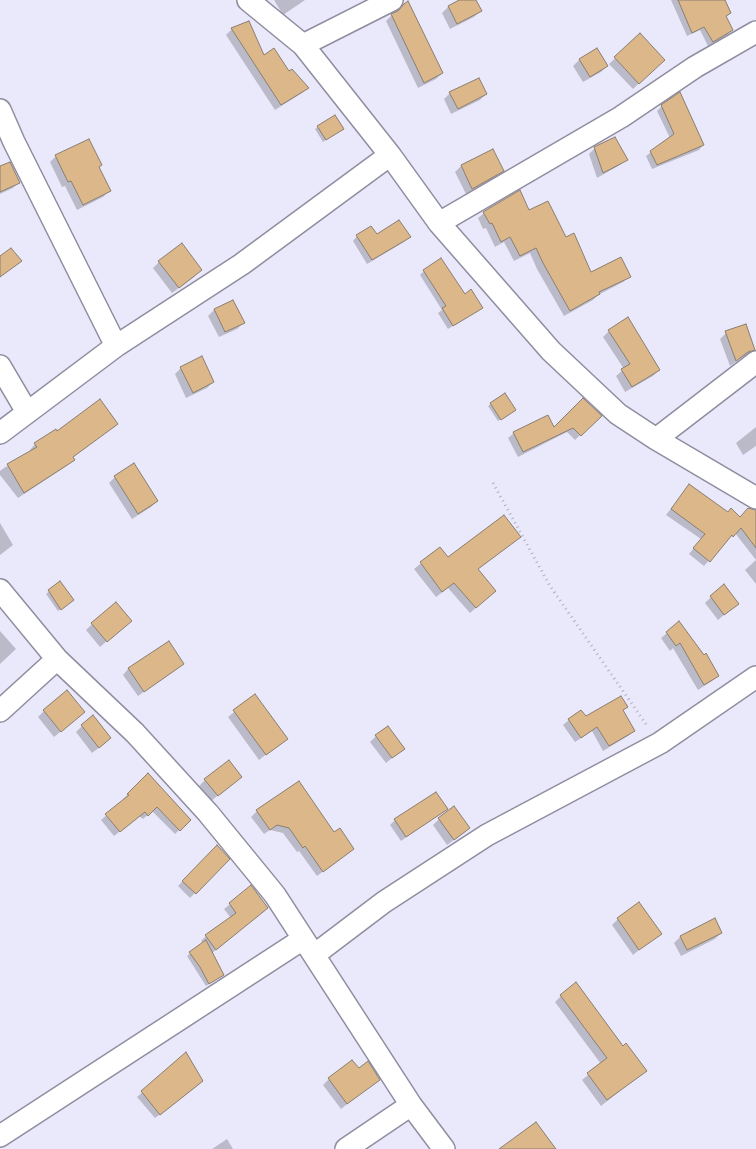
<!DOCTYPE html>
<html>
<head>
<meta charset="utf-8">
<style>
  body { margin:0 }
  canvas { display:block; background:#eae8fb }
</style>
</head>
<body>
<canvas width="756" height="1149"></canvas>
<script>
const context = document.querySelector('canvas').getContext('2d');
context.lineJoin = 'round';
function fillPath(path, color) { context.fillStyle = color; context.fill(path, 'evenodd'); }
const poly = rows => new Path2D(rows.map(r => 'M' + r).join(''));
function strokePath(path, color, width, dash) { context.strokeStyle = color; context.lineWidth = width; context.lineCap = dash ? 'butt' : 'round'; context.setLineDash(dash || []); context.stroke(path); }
fillPath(poly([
  [274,0,305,0,283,15],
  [462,0,475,0,480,11,474,17,450,29,442,13,448,7],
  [671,0,727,0,724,1,730,13,725,17,732,30,727,35,708,46,700,30,687,36],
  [392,15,442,73,436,79,418,88,386,21],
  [248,22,263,57,288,72,308,88,302,93,275,110,226,35,232,29],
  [639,35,663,60,633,89,609,64],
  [597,49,607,66,601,72,583,82,573,66,579,60],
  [450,93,486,94,480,100,451,114,444,99],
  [662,106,703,145,699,150,652,169,646,156,670,138,657,111],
  [318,127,339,131,323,142,315,129],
  [595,148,626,159,620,165,597,178,589,154],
  [493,150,502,170,496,177,466,194,455,172,461,166],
  [56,156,101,165,98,168,109,191,103,197,77,210,65,186,62,187,50,162],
  [0,168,19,182,13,188,0,194],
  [484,213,565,238,590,274,629,277,623,282,598,295,593,300,564,316,537,269,530,253,514,261,504,242,495,247,486,228,483,229,478,218],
  [357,236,409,237,404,242,367,264,353,241],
  [159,262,195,276,172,293,153,268],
  [424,271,464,295,477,311,448,329,438,313,442,310,420,275],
  [233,301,243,323,237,329,219,337,208,316,214,310],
  [609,331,659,370,653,376,625,392,616,376,624,369,603,337],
  [726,333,753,349,747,355,741,358,730,366,720,339],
  [181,368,213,382,207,388,186,398,175,374],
  [491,404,511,413,498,421,488,406],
  [600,416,575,440,567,432,518,457,508,438,514,433,554,429],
  [116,424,72,458,73,459,68,465,18,498,0,475,0,471,4,468,31,452,30,450,35,444],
  [756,427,756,446,743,455,736,443],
  [115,477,157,501,151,507,132,519,109,483],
  [689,485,728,514,740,518,756,516,756,584,745,570,756,560,735,533,726,540,704,566,689,554,701,539,666,515],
  [0,523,13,545,0,555],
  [519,537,477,570,489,596,470,613,448,588,436,597,414,569,440,548,448,559],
  [60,583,69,603,58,611,46,594],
  [711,597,737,604,718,620,705,603],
  [679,623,718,675,712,681,698,690,673,648,670,651,661,638],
  [92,624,124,626,100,647,86,630],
  [0,631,16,649,0,664],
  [169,643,182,664,138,696,123,675,128,669],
  [255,695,286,739,259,760,228,717],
  [44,711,77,718,54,737,38,717],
  [622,711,634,731,628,736,603,751,592,731,575,742,563,725,569,720],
  [82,726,104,744,92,753,76,732],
  [376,736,403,749,386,763,370,742],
  [148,775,189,820,175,834,152,811,143,819,139,816,114,836,101,820,124,800,123,799],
  [241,777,211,801,199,786,205,780],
  [446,809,401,841,390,825,395,820],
  [257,811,334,834,353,849,317,876,299,851,297,852,283,833,270,830,264,834,251,817],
  [439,819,462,834,447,845,433,825],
  [217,846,228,859,190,898,178,886],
  [251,887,227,941,211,954,223,975,206,986,187,956,203,943,201,941,206,936,231,918,224,909],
  [618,919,660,933,633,955,612,925],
  [714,920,721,933,715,939,681,956,674,943,680,937],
  [561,996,639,1076,601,1106,582,1080,601,1064,555,1002],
  [185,1054,197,1086,155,1118,137,1097],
  [358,1070,378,1080,341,1109,323,1085,329,1079],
  [227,1139,233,1149,212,1149]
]), '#0003');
const building = poly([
  [459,0,476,0,482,11,457,24,448,6,459,0],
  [678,0,725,0,731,13,726,16,733,30,713,42,704,27,692,33,678,0],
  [408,1,443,73,424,83,391,14,398,11,404,4,408,1],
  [249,21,264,55,274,48,289,71,292,69,309,88,281,105,231,28,249,21],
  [640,33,665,60,639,84,614,57,640,33],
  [597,48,608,66,590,77,579,59,597,48],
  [479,78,487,94,458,109,449,92,479,78],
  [680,92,704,145,657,165,650,151,674,134,661,105,680,92],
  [335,115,344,129,326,140,317,126,335,115],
  [615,137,628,160,603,173,594,147,615,137],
  [89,139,102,165,99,167,111,191,83,205,71,181,68,182,55,155,89,139],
  [493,149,504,171,472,189,461,165,493,149],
  [10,162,20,183,0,192,0,166,10,162],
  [520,190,529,210,548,201,566,237,574,233,591,272,621,257,631,277,599,292,600,294,570,311,543,263,536,248,520,256,510,237,501,242,492,223,490,224,483,212,520,190],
  [399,220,411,237,372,260,356,235,371,226,377,234,399,220],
  [182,243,202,270,179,288,158,261,182,243],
  [11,248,22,261,0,277,0,256,11,248],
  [441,258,465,294,471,289,483,308,453,326,442,308,446,306,423,270,441,258],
  [233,300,245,323,225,332,214,309,233,300],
  [628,317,660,370,632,387,621,369,630,364,608,330,628,317],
  [746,324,755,350,748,352,736,361,725,331,746,324],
  [202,356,214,382,193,393,180,367,202,356],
  [505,393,516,410,501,420,490,403,505,393],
  [583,398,602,416,581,436,573,428,523,452,513,432,548,415,554,427,583,398],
  [100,399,118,424,73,457,75,460,24,493,7,464,37,447,34,443,56,429,57,431,100,399],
  [134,463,158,501,138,514,114,476,134,463],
  [689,484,728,512,731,508,740,517,748,508,756,510,756,548,741,528,733,537,732,535,710,562,693,548,705,534,671,509,689,484],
  [504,515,521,537,478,569,496,591,476,608,454,583,442,592,420,562,440,547,448,557,504,515],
  [60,581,74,600,61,610,48,590,60,581],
  [724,584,739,604,724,615,710,596,724,584],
  [116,602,132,621,107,642,91,623,116,602],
  [679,621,704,655,706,653,719,676,704,685,680,643,676,646,666,632,679,621],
  [169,641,184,664,144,692,128,668,169,641],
  [67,690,85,712,61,732,43,710,67,690],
  [255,694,288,739,266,755,233,710,255,694],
  [621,696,628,707,623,710,635,731,609,746,597,727,581,738,568,719,581,710,586,716,621,696],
  [93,715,111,738,99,748,81,725,93,715],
  [388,726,405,749,392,758,375,735,388,726],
  [229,760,242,777,218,796,204,779,229,760],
  [148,773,191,820,180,831,157,807,148,816,145,812,120,832,105,814,129,795,127,794,148,773],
  [299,781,334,832,340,828,354,849,323,872,305,846,303,848,289,828,277,825,270,830,256,810,299,781],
  [436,792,448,809,406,837,394,819,436,792],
  [454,806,470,828,454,840,438,818,454,806],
  [217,845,230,859,196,894,182,881,217,845],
  [251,885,268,908,216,950,205,935,236,913,229,903,251,885],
  [639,902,662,934,639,950,617,918,639,902],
  [715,918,722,933,687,950,680,936,715,918],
  [206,940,224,975,209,984,200,967,189,952,206,940],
  [576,982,623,1046,626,1043,647,1071,607,1100,587,1073,607,1058,560,995,576,982],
  [186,1052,203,1081,160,1115,141,1091,186,1052],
  [352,1060,359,1068,368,1061,380,1080,347,1104,328,1078,352,1060],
  [536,1122,556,1149,499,1149,536,1122]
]);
fillPath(building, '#dbb78a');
strokePath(building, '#8a7e70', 1);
const minor = poly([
  [248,0,303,45,390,155,439,223,551,351,618,414,656,439,756,498],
  [303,45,392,0],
  [0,110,14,142,116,346,0,433],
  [439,223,621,117,695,67,756,32],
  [116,346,242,264,390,155],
  [0,366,27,412],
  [656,439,756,362],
  [0,590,57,659,135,733,208,813,275,895,411,1105,444,1149],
  [0,711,57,659],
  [314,955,384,902,487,835,660,743,756,677],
  [0,1136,303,939],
  [346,1149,411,1105]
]);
strokePath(minor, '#8f8d9f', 24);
strokePath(poly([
  [493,483,550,586,648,727]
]), '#b0afbe', 3, [1, 4]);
strokePath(minor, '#fff', 21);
</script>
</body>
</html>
